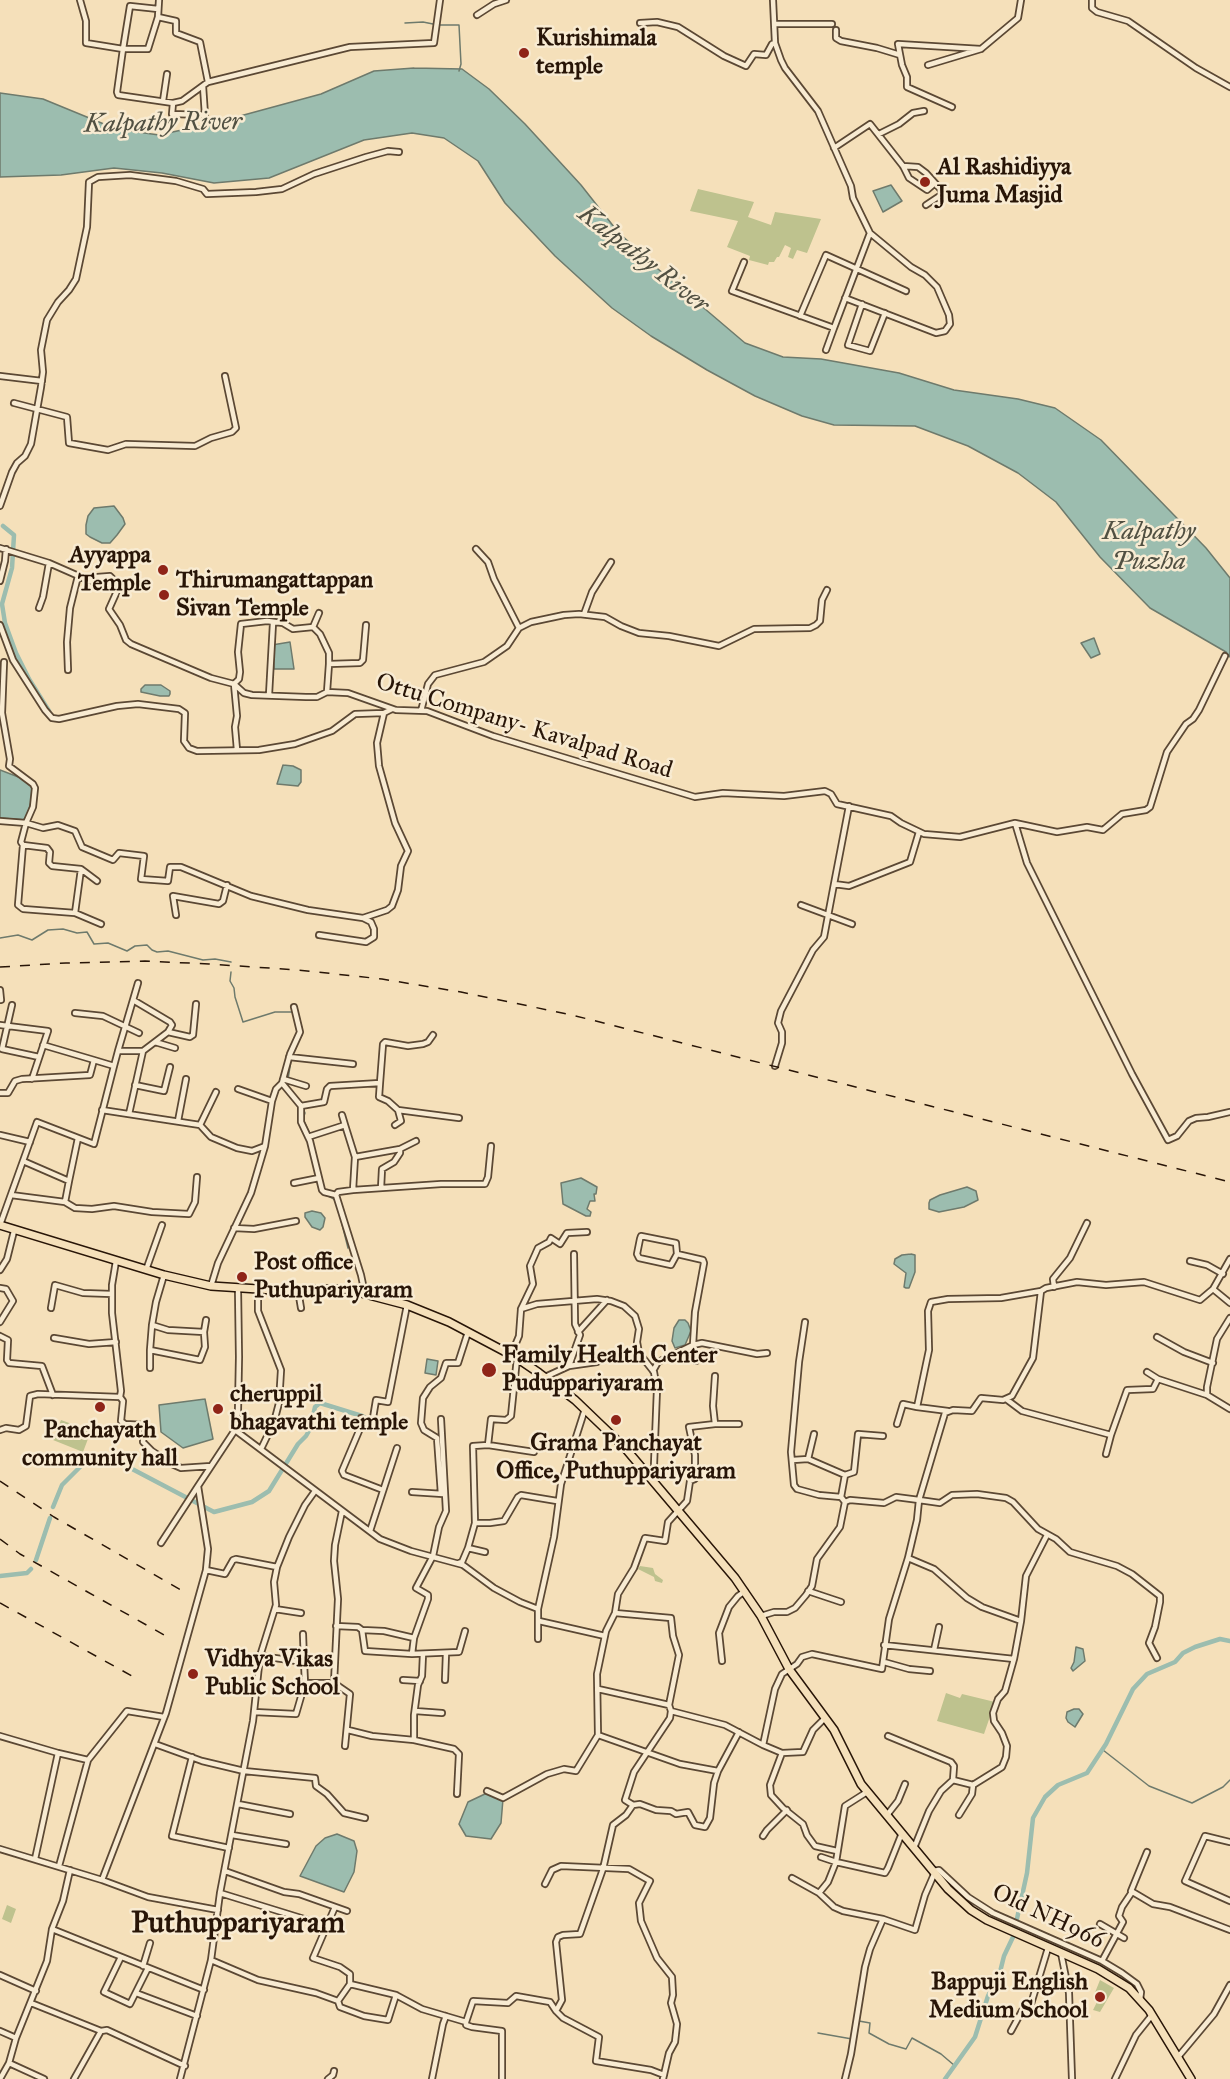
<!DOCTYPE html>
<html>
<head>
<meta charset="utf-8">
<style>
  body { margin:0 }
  canvas { display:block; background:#f5e0ba }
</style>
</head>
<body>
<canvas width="1230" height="2079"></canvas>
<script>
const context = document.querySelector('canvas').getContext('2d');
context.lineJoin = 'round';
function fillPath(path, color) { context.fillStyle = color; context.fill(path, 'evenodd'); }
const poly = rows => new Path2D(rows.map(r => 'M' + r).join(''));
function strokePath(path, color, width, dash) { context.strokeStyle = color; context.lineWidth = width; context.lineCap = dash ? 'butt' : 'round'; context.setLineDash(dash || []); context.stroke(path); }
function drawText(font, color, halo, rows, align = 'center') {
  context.font = font + ' "IM FELL Great Primer",serif'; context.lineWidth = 5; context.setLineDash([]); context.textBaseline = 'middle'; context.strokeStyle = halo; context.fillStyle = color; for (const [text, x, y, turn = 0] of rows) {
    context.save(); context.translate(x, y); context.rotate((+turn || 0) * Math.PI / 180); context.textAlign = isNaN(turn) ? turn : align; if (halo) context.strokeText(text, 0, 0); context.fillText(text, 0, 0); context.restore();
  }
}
fillPath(poly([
  [698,189,754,202,748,217,771,225,775,212,821,219,807,253,797,250,793,259,788,257,791,248,785,245,779,257,777,257,774,262,769,262,768,265,749,260,750,256,727,247,738,221,690,211],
  [61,1420,91,1431,83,1452,53,1440],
  [640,1566,653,1568,655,1574,663,1580,662,1583,655,1581,654,1577,638,1569],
  [946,1693,960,1698,962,1694,995,1702,984,1734,937,1721],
  [7,1905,16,1909,11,1923,2,1919],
  [1100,1980,1114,1988,1100,2012,1093,2010,1099,1998,1094,1995]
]), '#bec28e');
const water = poly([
  [414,68,462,69,489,89,525,124,581,185,618,232,658,269,745,343,783,357,821,359,899,373,954,390,1018,399,1055,408,1101,440,1206,548,1230,578,1230,657,1226,652,1150,608,1100,557,1056,502,1018,473,968,446,915,426,834,425,802,416,755,396,707,370,651,336,612,308,555,256,505,203,478,161,444,138,412,133,364,140,269,178,214,183,162,173,114,168,61,175,0,177,0,93,43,99,116,129,159,135,218,122,321,94,374,71,414,68],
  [891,185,902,201,883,212,873,191,891,185],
  [114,506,123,518,125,524,117,535,110,543,102,543,90,537,86,534,86,525,88,516,94,508,114,506],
  [1094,638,1100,654,1091,658,1081,643,1094,638],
  [290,642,294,669,274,669,272,645,290,642],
  [145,685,161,685,170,691,170,694,169,696,160,696,141,692,141,689,145,685],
  [283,765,293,766,301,770,301,782,298,786,277,784,283,765],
  [0,770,21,778,33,788,33,795,26,820,0,818,0,770],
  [581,1178,597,1187,596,1194,594,1194,595,1201,590,1201,587,1209,591,1212,590,1216,586,1216,563,1204,561,1183,581,1178],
  [967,1187,976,1191,978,1200,964,1207,939,1212,929,1209,929,1203,930,1200,940,1195,967,1187],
  [312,1211,321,1213,325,1218,323,1227,320,1230,312,1227,305,1217,305,1213,312,1211],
  [911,1254,915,1255,915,1272,909,1288,906,1288,904,1287,906,1273,894,1264,895,1259,902,1255,911,1254],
  [679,1320,685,1320,688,1323,691,1331,685,1345,675,1348,672,1341,674,1328,679,1320],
  [427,1359,438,1361,436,1375,425,1373,427,1359],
  [205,1399,213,1439,183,1448,161,1432,159,1405,205,1399],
  [1076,1647,1083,1649,1085,1661,1073,1671,1071,1668,1074,1662,1076,1647],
  [1074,1709,1079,1709,1083,1714,1075,1727,1068,1722,1066,1718,1067,1712,1074,1709],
  [487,1793,503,1799,501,1823,491,1839,466,1836,459,1824,468,1802,487,1793],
  [337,1834,354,1841,357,1851,354,1872,344,1892,300,1876,316,1846,325,1838,337,1834]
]);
fillPath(water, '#9cbdaf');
strokePath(water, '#6e7a6c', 1.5);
strokePath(poly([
  [405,23,423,22,433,24],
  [440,25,459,25,461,64,459,71],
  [0,938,18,935,32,940,48,930,63,929,77,933,87,932,94,944,108,943,127,951,135,946,147,945,152,950,157,952,168,951,203,960,215,959,231,962],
  [231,972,230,981,234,988,235,997,243,1022,275,1012,295,1012],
  [293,1052,302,1035,302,1029,299,1017],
  [288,1079,291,1061],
  [293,1093,300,1101],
  [303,1108,305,1113,303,1119,310,1134],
  [312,1138,315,1154],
  [324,1194,334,1199,336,1203],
  [338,1208,348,1248],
  [1103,1750,1149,1786,1192,1803,1223,1787,1230,1780],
  [859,2021,870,2023,869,2033,889,2044,906,2049,912,2038,941,2054,955,2066],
  [853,2025,854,2020],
  [818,2033,852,2039]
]), '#6e7a6c', 1.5);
strokePath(poly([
  [3,526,14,535,12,568,2,604,5,623,16,653,29,679,49,711],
  [53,1507,62,1485,89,1458,95,1455,115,1460,214,1512,252,1502,269,1491,298,1444,306,1436,310,1429,315,1407,320,1403,362,1416,371,1421],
  [36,1560,50,1518],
  [0,1576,27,1573,31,1569],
  [945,2079,975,2037,988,1996,1000,1972,1004,1956,1013,1937,1027,1873,1033,1818,1045,1797,1058,1785,1087,1773,1106,1744,1133,1689,1147,1674,1175,1662,1183,1653,1195,1647,1220,1639,1230,1641]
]), '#9cbdaf', 4.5);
const minor = poly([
  [80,0,86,21,86,43,123,49,117,92,118,95,173,103,182,101,208,82,350,47,434,43,440,0],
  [159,0,158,17,176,21,176,33,200,42,208,82],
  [1092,0,1092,8,1097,12,1128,21,1196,68,1230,87],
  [477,15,494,4,506,0],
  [158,17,148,49,123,49,130,6,158,9],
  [640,23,657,22,678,27,724,56,746,66,754,54,766,55,772,44,775,43],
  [775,24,832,24],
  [836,30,836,38,841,41,877,48,900,55],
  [928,65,981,49,1018,18,1021,0],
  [163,101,167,74],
  [173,103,172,114,205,115,203,86],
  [952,107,907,87,907,77,902,65,898,44,981,49],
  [879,134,899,124,913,113,924,111],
  [834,148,870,124,903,166,909,178,927,190,935,183],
  [903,166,918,167,926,173,944,193,926,205],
  [744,262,732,291,834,328,870,233,853,198,851,186,818,111,785,68,781,60,775,43,773,0],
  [845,298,936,333,945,331,950,324,949,315,937,287,925,275,911,267,870,233],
  [862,304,848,345,870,351,885,313],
  [800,316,826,255,906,291],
  [826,350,834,328],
  [0,376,42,381],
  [14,403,67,417,69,443,108,450,126,444,195,446,211,438,232,432,236,428,225,376],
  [0,506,12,472,17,463,25,456,31,444,41,387,43,372,41,350,47,320,58,302,69,290,76,279,87,227,89,182,98,177,130,175,176,181,203,189,207,194,256,192,282,189,314,174,366,157,388,151,399,152],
  [0,548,49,563,90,581,97,577,110,576,116,582,118,589,109,609,120,625,126,640,131,644,211,678,234,684,244,693,252,695,306,697,317,697,327,692,348,693,396,710,427,711,493,736,695,797,723,793,784,796,825,791,831,794,837,804,891,816,901,823,924,834,960,837,1015,823,1057,832,1087,827,1103,830,1122,814,1146,810,1150,807,1167,752,1186,724,1193,719,1199,710,1225,656],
  [476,549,488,562,494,579,519,628],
  [0,581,5,561,6,549],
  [39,608,43,597,49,563],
  [584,614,592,592,611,562],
  [0,625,13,660,45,710,52,718,59,719,117,706,138,704,179,709,185,713,184,741,189,748,197,751,259,750,295,744,332,731,355,714,384,713,392,709],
  [313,627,319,613],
  [4,662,2,713,10,759,9,766,33,784,35,788,33,807,26,823,43,828,58,825,75,831,82,847,113,860,119,853,144,856,141,879,168,881,170,867,181,867,251,896,308,910,363,918,371,922,374,929,374,937,366,942,319,935],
  [68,670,67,642,70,608,78,576],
  [327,692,329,664],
  [269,695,273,623],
  [421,711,428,684,435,675,484,662,507,646,519,628,531,622,564,615,579,614,605,617,621,626,639,633,669,636,719,646,754,629,810,628,816,625,820,621,822,600,827,590],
  [237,750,235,727,237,716,234,684,239,679,240,672,238,652,241,624,267,621,283,623,293,629,313,627,320,634,329,653,329,664,360,663,363,660,366,625],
  [0,821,26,823,21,842,23,845,47,848,50,852,49,863,52,866,81,869,97,881],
  [1015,823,1027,863,1132,1074,1168,1140,1177,1136,1189,1121,1196,1118,1208,1117,1230,1112],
  [23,845,18,905,23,909,75,913,101,924],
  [834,884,849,806],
  [801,905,852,924],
  [75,913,81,869],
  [176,915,173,896,219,904,223,901,227,885],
  [363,918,387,910,392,906,398,890,401,866,408,851,395,823,379,766,377,743,384,713],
  [0,990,1,1000],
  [133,1000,170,1022,172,1025,168,1032],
  [12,1005,2,1049,39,1057],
  [294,1007,300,1032,290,1054,282,1083,301,1106,301,1122,310,1141,322,1190,324,1192,336,1195,361,1275,365,1294],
  [75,1013,103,1016,139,1033],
  [0,1025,48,1031,32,1079],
  [155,1042,175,1048],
  [43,1045,94,1060],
  [118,1051,138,983],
  [289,1057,353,1064],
  [114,1066,118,1051,143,1051,168,1032,190,1037,193,1035,196,1004],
  [775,1066,782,1043,782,1032,778,1023,781,1011,813,950,824,937,834,884,849,886,910,862,919,832],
  [283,1079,306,1086],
  [380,1083,383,1044,385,1042,408,1046,423,1044,428,1042,433,1035],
  [135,1085,164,1091,170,1067],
  [238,1089,272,1101],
  [0,1093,8,1093,15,1081,22,1079,90,1075,94,1060,114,1066,94,1144,37,1122,0,1225],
  [301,1106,324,1102,327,1089,330,1086,380,1083,379,1097,388,1101,398,1110,459,1118],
  [102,1110,200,1125,216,1092],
  [129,1114,143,1051],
  [342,1115,345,1125],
  [178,1121,186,1079],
  [200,1125,211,1137,237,1148,252,1151,265,1146,272,1101,276,1089,282,1083],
  [395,1125,401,1121,398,1110],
  [0,1135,30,1142],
  [308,1137,345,1125,355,1157,353,1190,338,1192,336,1195],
  [355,1157,400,1149,416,1141],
  [23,1161,69,1181,78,1138],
  [294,1183,319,1178],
  [381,1188,382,1169,394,1162,400,1153,400,1149],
  [353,1190,441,1184,485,1184,488,1177,491,1146],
  [11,1195,65,1202,75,1208,92,1209,114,1206,152,1212,189,1214,195,1202,197,1177],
  [65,1202,69,1181],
  [234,1228,254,1229,296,1221],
  [1230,1259,1213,1289,1230,1303],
  [116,1261,112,1285,112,1313,121,1391,120,1397,123,1401,121,1421,125,1424,145,1425,143,1442,152,1451,172,1464,181,1468,211,1466],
  [1190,1261,1207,1265,1223,1274],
  [0,1270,7,1259,14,1231],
  [146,1270,162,1225],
  [211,1286,218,1263,251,1193,265,1146],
  [1054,1287,1053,1279,1070,1258,1087,1223],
  [0,1288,6,1289,13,1301,0,1322],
  [258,1290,258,1311,281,1370,279,1403,274,1422,261,1449],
  [298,1290,301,1308],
  [51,1308,55,1285,83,1293,112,1294],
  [521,1309,537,1304,597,1299,611,1301,624,1306,635,1316,639,1329,637,1342,639,1353,654,1372,657,1389,654,1465,652,1479],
  [1230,1318,1217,1339,1207,1387,1207,1395,1230,1409],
  [805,1322,799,1362,791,1452,794,1485,797,1489,819,1495,841,1497],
  [152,1325,150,1350,200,1360,205,1347,204,1332,168,1330,152,1325,156,1302,164,1275],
  [204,1332,206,1320],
  [578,1332,607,1300],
  [0,1336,8,1340,7,1360,9,1363,42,1366,53,1395],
  [1157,1337,1184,1352,1213,1363],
  [54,1338,89,1344,116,1342],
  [511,1355,519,1336,521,1309,533,1284,530,1266,538,1248,549,1242,551,1238,560,1244,567,1233,587,1232],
  [696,1361,693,1345,702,1343,757,1354,767,1353],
  [569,1366,580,1335,575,1324,574,1254],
  [150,1368,150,1350],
  [653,1371,658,1362,693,1345,695,1312,704,1263,703,1260,677,1254,676,1243,641,1236,640,1239,637,1254,639,1258,671,1265,677,1254],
  [1147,1372,1158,1379,1207,1395],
  [545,1377,569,1366,597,1362],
  [599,1380,627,1386,657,1386],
  [1006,1399,1022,1411,1111,1435,1106,1454],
  [948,1411,917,1407,929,1350,928,1311,931,1302,948,1299,1001,1298,1041,1291],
  [715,1424,739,1424],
  [897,1424,903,1404,917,1407],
  [0,1430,6,1428,19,1430,26,1426,30,1396,38,1394,120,1397],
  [235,1430,380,1539,411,1551,463,1565,494,1588,520,1602,538,1609],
  [1111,1435,1127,1390,1153,1389,1158,1379],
  [488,1445,491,1419,506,1420,511,1416,517,1358],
  [808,1459,814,1434],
  [793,1460,808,1459,845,1475,841,1497,845,1502],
  [845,1475,854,1472,858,1434,883,1436],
  [383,1490,344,1475,342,1471,359,1431,361,1418,372,1424,376,1400,388,1402,407,1305],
  [412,1492,443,1494],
  [441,1494,437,1438,424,1430,421,1423,423,1398,430,1387,441,1378,446,1363,458,1363,468,1332],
  [475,1523,490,1523,504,1521,518,1497,521,1495,557,1501],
  [370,1531,397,1448],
  [161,1543,198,1486],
  [468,1548,485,1552],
  [908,1558,934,1569,967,1598,982,1607,1021,1621,1014,1659,1005,1691,998,1699,993,1713,994,1721,1002,1733,1007,1746,1006,1757,1002,1767,973,1785,953,1780],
  [459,1563,462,1562,468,1548,475,1523,473,1446,488,1445,534,1452],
  [206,1570,225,1574,233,1560,236,1559,277,1567],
  [808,1591,841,1602],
  [275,1609,301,1613],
  [615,1613,671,1618,673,1636,679,1655,669,1705,671,1711],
  [761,1616,774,1612,787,1612,795,1608,806,1595,812,1586,817,1559,840,1527,845,1502,850,1500,884,1503,896,1497,919,1500,945,1413,953,1410,972,1411,981,1398,1003,1400,1012,1396,1033,1358,1041,1291,1046,1288,1077,1282,1106,1285,1144,1282,1200,1300,1213,1289],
  [539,1621,605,1636],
  [1021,1621,1026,1576,1047,1535],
  [336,1626,358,1627,362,1630,365,1651,412,1654,459,1652,465,1631],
  [362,1630,384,1631,414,1638],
  [303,1634,304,1662,335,1663],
  [538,1639,538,1609,554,1537,561,1484,585,1409],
  [884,1645,1014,1659],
  [934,1650,939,1627],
  [412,1654,414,1638,428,1599,428,1595,416,1588,433,1556,439,1527,446,1511,441,1419],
  [260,1656,276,1605,274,1582,277,1567,289,1537,305,1505,315,1491],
  [722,1661,719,1633,729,1607,738,1596,745,1591],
  [884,1662,909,1669,930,1671],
  [403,1680,420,1681],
  [445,1680,446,1653],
  [334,1683,350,1694,345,1746],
  [598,1689,669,1705],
  [415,1711,442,1713],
  [254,1712,296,1714,305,1683],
  [348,1730,372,1736,414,1740,454,1749,459,1754,457,1794],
  [598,1735,680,1764,718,1771],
  [0,1736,58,1753,88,1760,127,1711,164,1717],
  [888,1736,951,1762,954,1766,953,1780],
  [414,1740,414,1715,418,1685,422,1676,423,1654],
  [155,1744,202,1761,244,1771,315,1778,316,1786,327,1794,344,1813,365,1818],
  [763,1745,782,1753,770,1785,771,1795,783,1808,803,1824,807,1835,815,1846,837,1851],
  [782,1753,803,1752,813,1730,825,1718],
  [192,1757,172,1836,229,1848],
  [487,1791,503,1798,547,1774,564,1769,576,1771,598,1735,597,1674,606,1631,615,1613,618,1594,634,1568,645,1538,665,1541,668,1522,687,1501,690,1481,695,1479,695,1455,689,1427,715,1424,713,1406,715,1376],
  [238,1804,290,1814],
  [633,1805,640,1804,656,1810,671,1811,676,1814,688,1812,695,1825,705,1827,710,1818,714,1783,718,1771,739,1732],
  [887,1815,898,1801,905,1784],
  [959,1815,972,1794,973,1785],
  [232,1835,286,1844],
  [763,1836,767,1830,787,1810],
  [1230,1842,1205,1836,1185,1881,1230,1901],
  [914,1848,929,1811,941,1791,953,1780],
  [0,1849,102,1880],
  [1147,1852,1131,1891,1153,1904,1170,1907,1230,1930],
  [821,1857,836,1862,845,1806,867,1792],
  [35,1859,58,1753],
  [59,1866,88,1760],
  [225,1871,284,1892,299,1894,347,1911],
  [933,1871,939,1870,968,1897,993,1913,1102,1961,1122,1973,1137,1984,1141,1992,1140,2000],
  [792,1878,819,1893,828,1882,836,1862,885,1873,888,1868,902,1833],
  [545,1884,552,1870,561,1866,629,1869,650,1881,639,1903,641,1921,657,1958,672,1977,673,1995,671,2003,677,2024,675,2042,669,2053,663,2079],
  [220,1893,327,1926],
  [819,1893,834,1907,843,1911,883,1919],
  [335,1907,313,1958,340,1967,350,1974,350,1984,338,2001],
  [218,1910,148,1897,102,1880,166,1713,206,1570,208,1549,198,1486,235,1430,238,1411,239,1357,238,1289],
  [1100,1924,1124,1938],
  [52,1929,63,1901,70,1870],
  [1061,1953,1069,1993,1072,2079],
  [121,1957,104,1992,130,2004,148,1968],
  [211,1960,258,1980,316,1993,338,2001,340,2007,364,2016,388,2020,396,1995,422,2009,466,2022,473,2001,508,2003,516,1996,550,2002,556,2011],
  [1102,1961,1123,1922,1119,1916,1122,1907,1132,1892],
  [143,1966,150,1943],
  [0,1975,36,1991],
  [350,1984,396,1995],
  [136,1993,197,2016],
  [31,2003,101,2031],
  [466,2022,466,2025,472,2027,502,2031,502,2079],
  [0,2031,16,2038,47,1961,52,1929,204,1990],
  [1011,2031,1023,2009,1031,2004,1048,1948],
  [1178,2057,1214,2014,1230,1985],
  [9,2063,44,2079],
  [664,2075,651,2070,596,2061,599,2037,563,2018,556,2011,562,2000,556,1942,558,1937,563,1935,580,1934,603,1869,613,1825,626,1815,633,1805,625,1800,634,1772,670,1718,671,1711,725,1725,763,1745,775,1689,782,1674,797,1664,802,1657,812,1654,882,1669,889,1619,908,1558,917,1520,919,1500,940,1503,952,1495,977,1494,1006,1498,1013,1502,1038,1529,1056,1539,1070,1552,1117,1566,1132,1574,1160,1596,1160,1602,1155,1627,1149,1643,1157,1658],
  [0,2079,9,2063,16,2038],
  [74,2079,101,2031,107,2030,185,2066],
  [180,2079,211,1960,220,1893,253,1721,260,1656,304,1662,305,1683,334,1683,338,1599,334,1561,335,1545,342,1511],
  [328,2079,333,2075,334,2071],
  [432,2079,443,2024,446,2016],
  [845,2079,851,2054,865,1967,870,1949,883,1919,915,1930,925,1895,935,1872],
  [1115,2079,1136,2035,1152,2015]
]);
const highway = poly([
  [0,1225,164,1275,211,1286,274,1290,346,1289,407,1305,449,1322,517,1358,539,1373,575,1400,625,1448,735,1578,761,1616,789,1669,834,1730,861,1784,948,1889,971,1910,987,1920,1098,1969,1129,1988,1149,2010,1191,2079]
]);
strokePath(minor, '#5b4834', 8);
strokePath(highway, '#281507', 10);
strokePath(minor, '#f8ebd2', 4.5);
strokePath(highway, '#f5e0ba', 7);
strokePath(poly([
  [0,967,66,963,145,961,209,964,298,970,382,979,461,992,572,1015,1230,1182],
  [0,1481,54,1517,188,1594],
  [0,1539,20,1554,166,1636],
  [0,1603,132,1676]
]), '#281507', 1.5, [10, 10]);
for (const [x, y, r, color] of [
  [524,53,6,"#8f2418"],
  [925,182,6,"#8f2418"],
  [163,570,6,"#8f2418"],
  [164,595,6,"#8f2418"],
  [242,1277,6,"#8f2418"],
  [489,1370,8,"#8f2418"],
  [100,1407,6,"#8f2418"],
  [218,1409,6,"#8f2418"],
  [616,1420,6,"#8f2418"],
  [193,1674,6,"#8f2418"],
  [1100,1997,6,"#8f2418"]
]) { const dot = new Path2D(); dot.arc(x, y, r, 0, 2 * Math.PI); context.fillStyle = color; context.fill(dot); strokePath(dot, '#f8ebd2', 2); }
drawText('bold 24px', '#281507', '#f8ebd2', [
  ["Kurishimala",536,39],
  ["temple",536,67],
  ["Al Rashidiyya",937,168],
  ["Juma Masjid",937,196],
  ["Ayyappa",151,556,"right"],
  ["Temple",151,584,"right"],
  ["Thirumangattappan",176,581],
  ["Sivan Temple",176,609],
  ["Post office",254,1263],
  ["Puthupariyaram",254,1291],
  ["Family Health Center",502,1356],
  ["Puduppariyaram",502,1384],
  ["cheruppil",230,1395],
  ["bhagavathi temple",230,1423],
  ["Panchayath",100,1431,"center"],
  ["community hall",100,1459,"center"],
  ["Grama Panchayat",616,1444,"center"],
  ["Office, Puthuppariyaram",616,1472,"center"],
  ["Vidhya Vikas",205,1660],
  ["Public School",205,1688],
  ["Bappuji English",1088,1983,"right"],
  ["Medium School",1088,2011,"right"]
], 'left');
drawText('24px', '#281507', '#f8ebd2', [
  ["Ottu Company- Kavalpad Road",524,727,17],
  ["Old NH966",1048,1917,25]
]);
drawText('italic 26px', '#515042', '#f8ebd2', [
  ["Kalpathy River",163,124,-1],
  ["Kalpathy River",643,260,38],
  ["Kalpathy",1149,533],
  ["Puzha",1149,563]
]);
drawText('bold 30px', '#281507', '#f8ebd2', [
  ["Puthuppariyaram",238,1925]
]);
</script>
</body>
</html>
